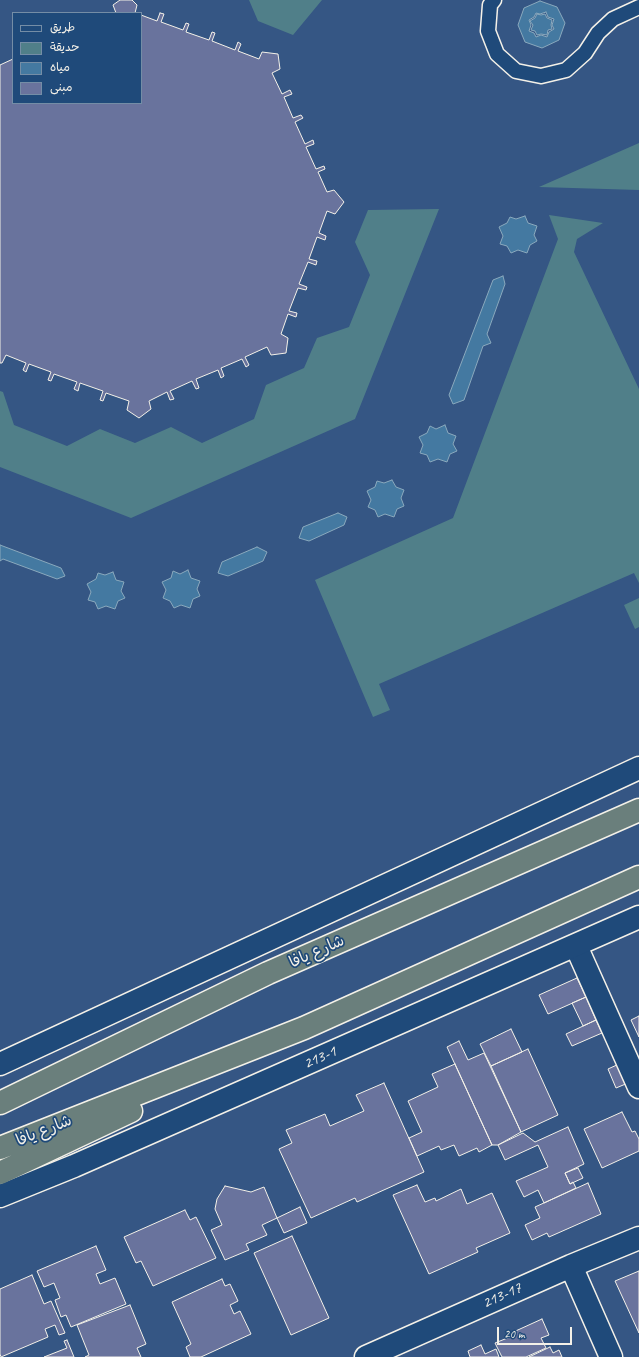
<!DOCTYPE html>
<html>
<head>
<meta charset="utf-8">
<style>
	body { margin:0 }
	#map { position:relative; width:639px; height:1357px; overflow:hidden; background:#355684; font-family:Caveat,"Playpen Sans Arabic",sans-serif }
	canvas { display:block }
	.legend { position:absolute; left:12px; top:12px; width:130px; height:92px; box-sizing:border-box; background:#1f4a7a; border:1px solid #748da6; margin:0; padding:5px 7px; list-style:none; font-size:12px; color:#f4f1e8 }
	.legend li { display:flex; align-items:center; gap:8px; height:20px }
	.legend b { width:20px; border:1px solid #748da6 }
	.scale { position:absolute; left:497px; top:1327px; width:75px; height:18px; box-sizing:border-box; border:2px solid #f4f1e8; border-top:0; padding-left:5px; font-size:12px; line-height:14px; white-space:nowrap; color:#f4f1e8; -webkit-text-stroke:3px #1f4a7a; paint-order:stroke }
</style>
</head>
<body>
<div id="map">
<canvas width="639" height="1357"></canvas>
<ul class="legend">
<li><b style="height:5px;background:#1f4a7a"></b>طريق</li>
<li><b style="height:11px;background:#507f89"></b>حديقة</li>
<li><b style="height:11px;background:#4479a1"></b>مياه</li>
<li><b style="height:11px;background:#69739d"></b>مبنى</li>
</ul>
<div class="scale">20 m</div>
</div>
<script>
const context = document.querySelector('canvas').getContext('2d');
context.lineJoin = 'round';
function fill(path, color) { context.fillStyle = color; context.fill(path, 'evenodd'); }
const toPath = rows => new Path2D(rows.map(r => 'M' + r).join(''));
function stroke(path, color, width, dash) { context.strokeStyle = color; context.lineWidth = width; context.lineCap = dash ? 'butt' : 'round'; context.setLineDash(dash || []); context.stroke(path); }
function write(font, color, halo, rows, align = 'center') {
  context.font = font + ' Caveat,"Playpen Sans Arabic",sans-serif'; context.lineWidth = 3.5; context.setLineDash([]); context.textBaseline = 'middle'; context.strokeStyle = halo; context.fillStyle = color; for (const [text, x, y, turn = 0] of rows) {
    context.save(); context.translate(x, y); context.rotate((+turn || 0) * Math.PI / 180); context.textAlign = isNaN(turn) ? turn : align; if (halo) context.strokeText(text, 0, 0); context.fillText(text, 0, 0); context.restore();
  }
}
const green = toPath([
	[249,0,322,0,293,35,258,21],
	[639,143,639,190,539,187],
	[439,209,355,419,131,518,0,467,0,391,3,392,14,425,67,446,100,429,135,443,171,427,202,443,254,419,266,385,304,368,317,338,349,327,370,275,355,242,368,210],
	[549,215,603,223,577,239,574,252,639,389,639,583,634,573,379,684,390,710,373,717,315,580,453,518,558,239],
	[639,598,639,627,635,629,624,605]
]);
const water = toPath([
	[540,1,557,7,565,23,559,40,542,48,525,42,518,25,524,8,540,1],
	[546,12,548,17,554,19,552,25,554,29,549,32,547,37,541,35,536,37,534,33,529,31,531,25,529,20,534,17,536,13,540,14,546,12],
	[537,14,541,15,545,14,547,18,552,20,551,25,552,29,548,30,547,35,541,34,537,35,535,31,531,30,533,25,530,21,535,18,537,14],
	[525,216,528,223,537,226,534,235,537,241,530,245,527,253,518,250,511,253,507,246,500,244,503,236,499,227,507,223,510,217,516,219,525,216],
	[503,276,505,284,487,334,491,343,483,346,464,400,453,404,449,395,493,280,503,276],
	[445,425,448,433,456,436,453,444,457,451,450,454,447,462,438,459,430,462,427,455,420,453,423,445,419,437,427,433,430,426,436,429,445,425],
	[392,480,396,487,404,490,401,498,404,506,397,509,394,517,385,514,378,517,375,510,368,507,371,500,367,491,375,487,377,481,384,483,392,480],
	[338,513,347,517,344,525,309,541,299,538,303,527,338,513],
	[0,545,61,568,65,576,57,579,3,559,0,561,0,545],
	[257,547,267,552,263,561,228,576,218,573,222,562,257,547],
	[188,570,191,578,200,581,197,589,200,596,193,599,190,608,181,605,174,608,170,601,163,598,166,590,162,582,171,578,173,571,180,574,188,570],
	[113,572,116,580,124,582,121,591,125,598,118,601,115,609,106,606,98,609,95,602,88,600,91,592,87,584,96,579,98,573,105,575,113,572]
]);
const building = toPath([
	[120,0,132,0,137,5,135,13,137,13,116,13,113,5,120,0],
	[160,13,164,14,161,22,183,30,186,23,189,24,186,32,209,40,212,32,215,33,212,41,235,50,238,42,241,44,238,51,259,59,262,52,278,54,280,69,272,73,282,94,290,90,292,94,284,97,293,118,301,115,303,118,295,122,305,144,313,140,314,144,306,147,316,169,324,166,325,169,318,172,327,192,334,190,344,202,335,214,327,211,319,233,326,236,325,240,317,237,309,259,317,261,316,265,308,262,299,284,307,287,306,290,298,288,289,311,297,313,296,317,288,314,281,334,288,338,286,353,271,355,267,347,245,357,249,365,246,367,242,359,221,368,224,376,221,378,218,370,196,379,199,388,196,389,192,381,170,391,174,399,170,400,167,392,149,401,151,409,139,418,127,410,129,401,106,393,103,401,100,400,103,391,80,383,78,391,74,389,77,382,54,374,51,381,48,380,51,372,29,364,26,372,23,370,26,363,6,355,2,363,0,363,0,65,13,59,13,103,141,103,141,15,157,21,160,13],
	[577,978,586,997,548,1014,539,995,577,978],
	[586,997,596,1020,583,1026,572,1003,586,997],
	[639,1016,639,1037,631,1020,639,1016],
	[596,1020,602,1033,572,1046,566,1034,596,1020],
	[511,1029,522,1052,491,1066,480,1044,511,1029],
	[459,1041,468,1060,484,1053,521,1132,498,1145,492,1145,447,1047,459,1041],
	[528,1049,558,1115,521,1132,491,1066,528,1049],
	[455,1064,492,1145,479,1152,477,1148,459,1156,454,1145,441,1150,439,1146,417,1156,409,1138,422,1132,408,1101,438,1087,432,1074,455,1064],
	[619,1064,628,1083,616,1088,608,1069,619,1064],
	[384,1083,424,1172,357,1202,355,1198,311,1218,279,1149,292,1143,286,1130,325,1114,330,1126,364,1111,356,1095,384,1083],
	[622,1112,632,1132,635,1131,639,1139,639,1151,602,1168,584,1129,622,1112],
	[568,1127,584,1164,565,1173,570,1184,573,1182,576,1188,544,1203,538,1190,524,1197,516,1181,548,1167,538,1145,505,1160,498,1145,523,1133,535,1142,568,1127],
	[578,1168,583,1178,570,1184,565,1173,578,1168],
	[588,1183,601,1214,549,1237,547,1233,532,1240,525,1225,540,1218,535,1207,588,1183],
	[417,1185,425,1202,435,1198,436,1201,461,1189,467,1204,492,1193,510,1233,476,1248,478,1252,429,1274,393,1195,417,1185],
	[225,1186,251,1192,264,1187,277,1218,262,1225,267,1235,246,1244,249,1250,225,1260,211,1230,222,1225,215,1209,217,1199,225,1186],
	[300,1207,307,1223,284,1233,277,1218,300,1207],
	[185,1210,190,1220,196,1217,216,1258,153,1286,141,1261,136,1263,124,1237,185,1210],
	[292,1236,329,1318,291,1335,254,1253,292,1236],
	[96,1246,106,1270,96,1274,100,1284,115,1278,126,1304,71,1327,66,1315,61,1317,55,1300,60,1298,54,1283,44,1287,37,1271,96,1246],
	[639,1271,639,1333,615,1281,639,1271],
	[32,1275,44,1304,51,1301,65,1333,59,1335,55,1325,45,1329,48,1337,1,1357,0,1354,0,1289,32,1275],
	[222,1279,225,1286,230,1284,238,1301,230,1305,234,1314,240,1311,251,1334,201,1357,190,1357,186,1347,191,1344,172,1302,222,1279],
	[130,1305,146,1344,137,1348,141,1357,85,1357,89,1355,77,1325,130,1305],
	[542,1319,549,1335,541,1338,546,1348,526,1357,502,1357,495,1343,510,1337,509,1334,542,1319],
	[67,1340,74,1357,44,1357,67,1348,64,1341,67,1340],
	[481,1345,485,1354,496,1349,499,1357,470,1357,468,1351,481,1345],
	[550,1347,553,1353,559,1350,562,1357,529,1357,550,1347]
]);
const service = toPath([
	[494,0,490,5,488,31,497,54,516,71,541,76,566,70,585,53,598,33,613,19,639,7]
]);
const minor = toPath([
	[576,946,639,1087],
	[571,1266,611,1357],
	[366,1357,571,1266,639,1238]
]);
const secondary = toPath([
	[0,1064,639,768],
	[0,1196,74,1166,639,917]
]);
const motorway = toPath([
	[0,1103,268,973,639,810],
	[0,1148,304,1028,639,877],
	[0,1173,131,1111]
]);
const streetNames = [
	["شارع يافا",317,952,-24],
	["213-1",320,1058,-24],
	["شارع يافا",44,1131,-22],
	["213-17",502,1296,-24]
];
fill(green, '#507f89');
fill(water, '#4479a1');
stroke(water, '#8aa9bd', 1);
fill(building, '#69739d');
stroke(building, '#f4f1e8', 1);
stroke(service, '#f4f1e8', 17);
stroke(minor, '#f4f1e8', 25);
stroke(secondary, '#f4f1e8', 25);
stroke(motorway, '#f4f1e8', 25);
stroke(service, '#1f4a7a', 14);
stroke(minor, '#1f4a7a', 22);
stroke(secondary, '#1f4a7a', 22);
stroke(motorway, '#6a7f7c', 22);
write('16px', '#f4f1e8', '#1f4a7a', streetNames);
</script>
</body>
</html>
